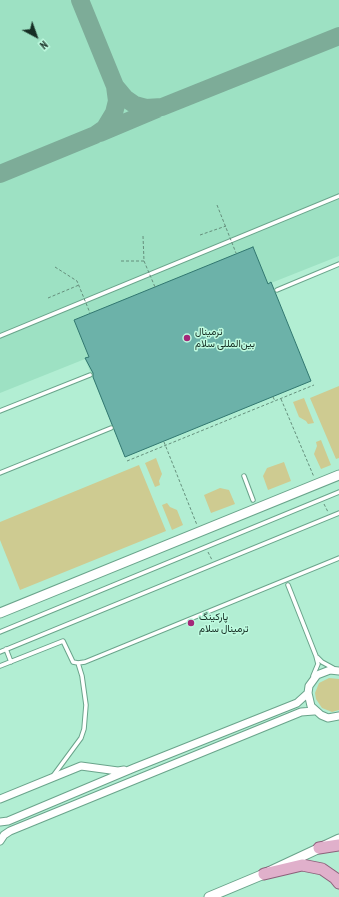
<!DOCTYPE html>
<html>
<head>
<meta charset="utf-8">
<style>
	body { margin:0 }
	#map { position:relative; width:339px; height:897px; overflow:hidden; background:#b2eed3; font-family:"PT Sans Narrow",sans-serif }
	canvas { display:block }
	.north { position:absolute; left:16px; top:16px; width:40px; height:40px; -webkit-text-stroke:3px #bffbe0; paint-order:stroke; rotate:139deg; font-size:11px; font-weight:700; line-height:16px; text-align:center; color:#162e24 }
	.north::after { content:''; display:block; margin:auto; width:14px; height:18px; background:#162e24; clip-path:polygon(50% 0,100% 100%,50% 72%,0 100%) }
</style>
</head>
<body>
<div id="map">
<canvas width="339" height="897"></canvas>
<div class="north">N</div>
</div>
<script>
const context = document.querySelector('canvas').getContext('2d');
context.lineJoin = 'round';
function fill(path, color) { context.fillStyle = color; context.fill(path, 'evenodd'); }
const toPath = rows => new Path2D(rows.map(r => 'M' + r).join(''));
function stroke(path, color, width, dash) { context.strokeStyle = color; context.lineWidth = width; context.lineCap = dash ? 'butt' : 'round'; context.setLineDash(dash || []); context.stroke(path); }
function write(font, color, halo, rows, align = 'center') {
  context.font = font + ' "PT Sans Narrow",Vazirmatn,sans-serif'; context.lineWidth = 3; context.setLineDash([]); context.textBaseline = 'middle'; context.strokeStyle = halo; context.fillStyle = color; for (const [text, x, y, turn = 0] of rows) {
    context.save(); context.translate(x, y); context.rotate((+turn || 0) * Math.PI / 180); context.textAlign = isNaN(turn) ? turn : align; if (halo) context.strokeText(text, 0, 0); context.fillText(text, 0, 0); context.restore();
  }
}
const built = toPath([
	[0,0,339,0,339,256,271,283,311,381,125,457,85,359,0,393]
]);
const green = toPath([
	[339,386,339,458,336,459,310,398],
	[304,398,314,423,308,424,306,421,299,417,293,402],
	[321,440,331,465,321,469,314,454,317,446,316,442],
	[156,458,162,474,159,481,160,485,155,487,145,463],
	[284,462,291,481,268,490,263,476,267,468],
	[139,465,166,531,20,590,0,540,0,522],
	[220,488,229,490,235,504,211,513,204,495],
	[167,503,170,507,177,510,183,525,172,530,162,505],
	[329,678,339,679,339,710,332,712,322,708,316,699,315,693,319,683]
]);
const taxiway = toPath([
	[115,86,125,98,135,105,146,108,162,107,339,36],
	[100,133,157,109],
	[0,174,95,135,105,128,114,113,117,101,115,86,80,0]
]);
const building = toPath([
	[253,247,268,284,271,282,311,381,125,457,93,377,93,373,85,358,89,357,74,320,253,247]
]);
const path = toPath([
	[200,235,226,226],
	[121,261,144,261],
	[48,298,79,285],
	[273,397,275,401],
	[281,399,314,477],
	[164,442,197,525],
	[127,461,314,385],
	[324,504,328,512],
	[208,552,212,560]
]);
const service = toPath([
	[277,290,339,264],
	[0,336,339,196],
	[0,411,90,375],
	[0,473,111,428],
	[244,476,253,500],
	[288,585,316,656,318,664,313,676],
	[0,632,339,492],
	[6,649,11,662],
	[0,652,339,513],
	[317,657,322,662,333,668],
	[0,666,63,641,73,662,78,663,85,662,339,558],
	[53,776,81,738,84,729,86,705,82,676,78,663]
]);
const minor = toPath([
	[339,671,330,670,317,675,309,686,308,693,311,706,321,715,328,718,339,716],
	[0,799,81,766,118,771,124,770],
	[0,822,8,821,134,768,297,703,308,693],
	[0,841,4,835,10,831,301,712,314,711]
]);
const tertiary = toPath([
	[0,613,339,475],
	[209,897,264,874,339,839]
]);
const primary = toPath([
	[319,848,339,845],
	[264,874,302,865,322,869,335,878,339,883]
]);
const pathBridge = toPath([
	[217,205,236,253],
	[143,236,144,261,155,287],
	[55,267,77,281,90,313]
]);
const markers = [
	[187,338,4,"#a42779"],
	[191,623,4,"#a42779"]
];
const poiNames = [
	["ترمینال",195,332],
	["بین‌المللی سلام",195,344],
	["پارکینگ",199,617],
	["ترمینال سلام",199,629]
];
fill(built, '#9de1c3');
fill(green, '#cecb91');
stroke(taxiway, '#7dac98', 18);
fill(building, '#6cb2a9');
stroke(building, '#317770', 1);
stroke(service, '#6aa48b', 5.5);
stroke(minor, '#6aa48b', 9);
stroke(tertiary, '#6aa48b', 11);
stroke(primary, '#8c607a', 13);
stroke(path, '#658f7c', 1, [3, 2]);
stroke(service, '#fff', 3.5);
stroke(minor, '#fff', 7);
stroke(tertiary, '#fff', 9);
stroke(primary, '#e0b0cb', 11);
stroke(pathBridge, '#658f7c', 1, [3, 2]);
for (const [x, y, r, color] of markers) { const dot = new Path2D(); dot.arc(x, y, r, 0, 2 * Math.PI); context.fillStyle = color; context.fill(dot); stroke(dot, '#bffbe0', 1.5); }
write('10px', '#162e24', '#bffbe0', poiNames, 'left');
</script>
</body>
</html>
